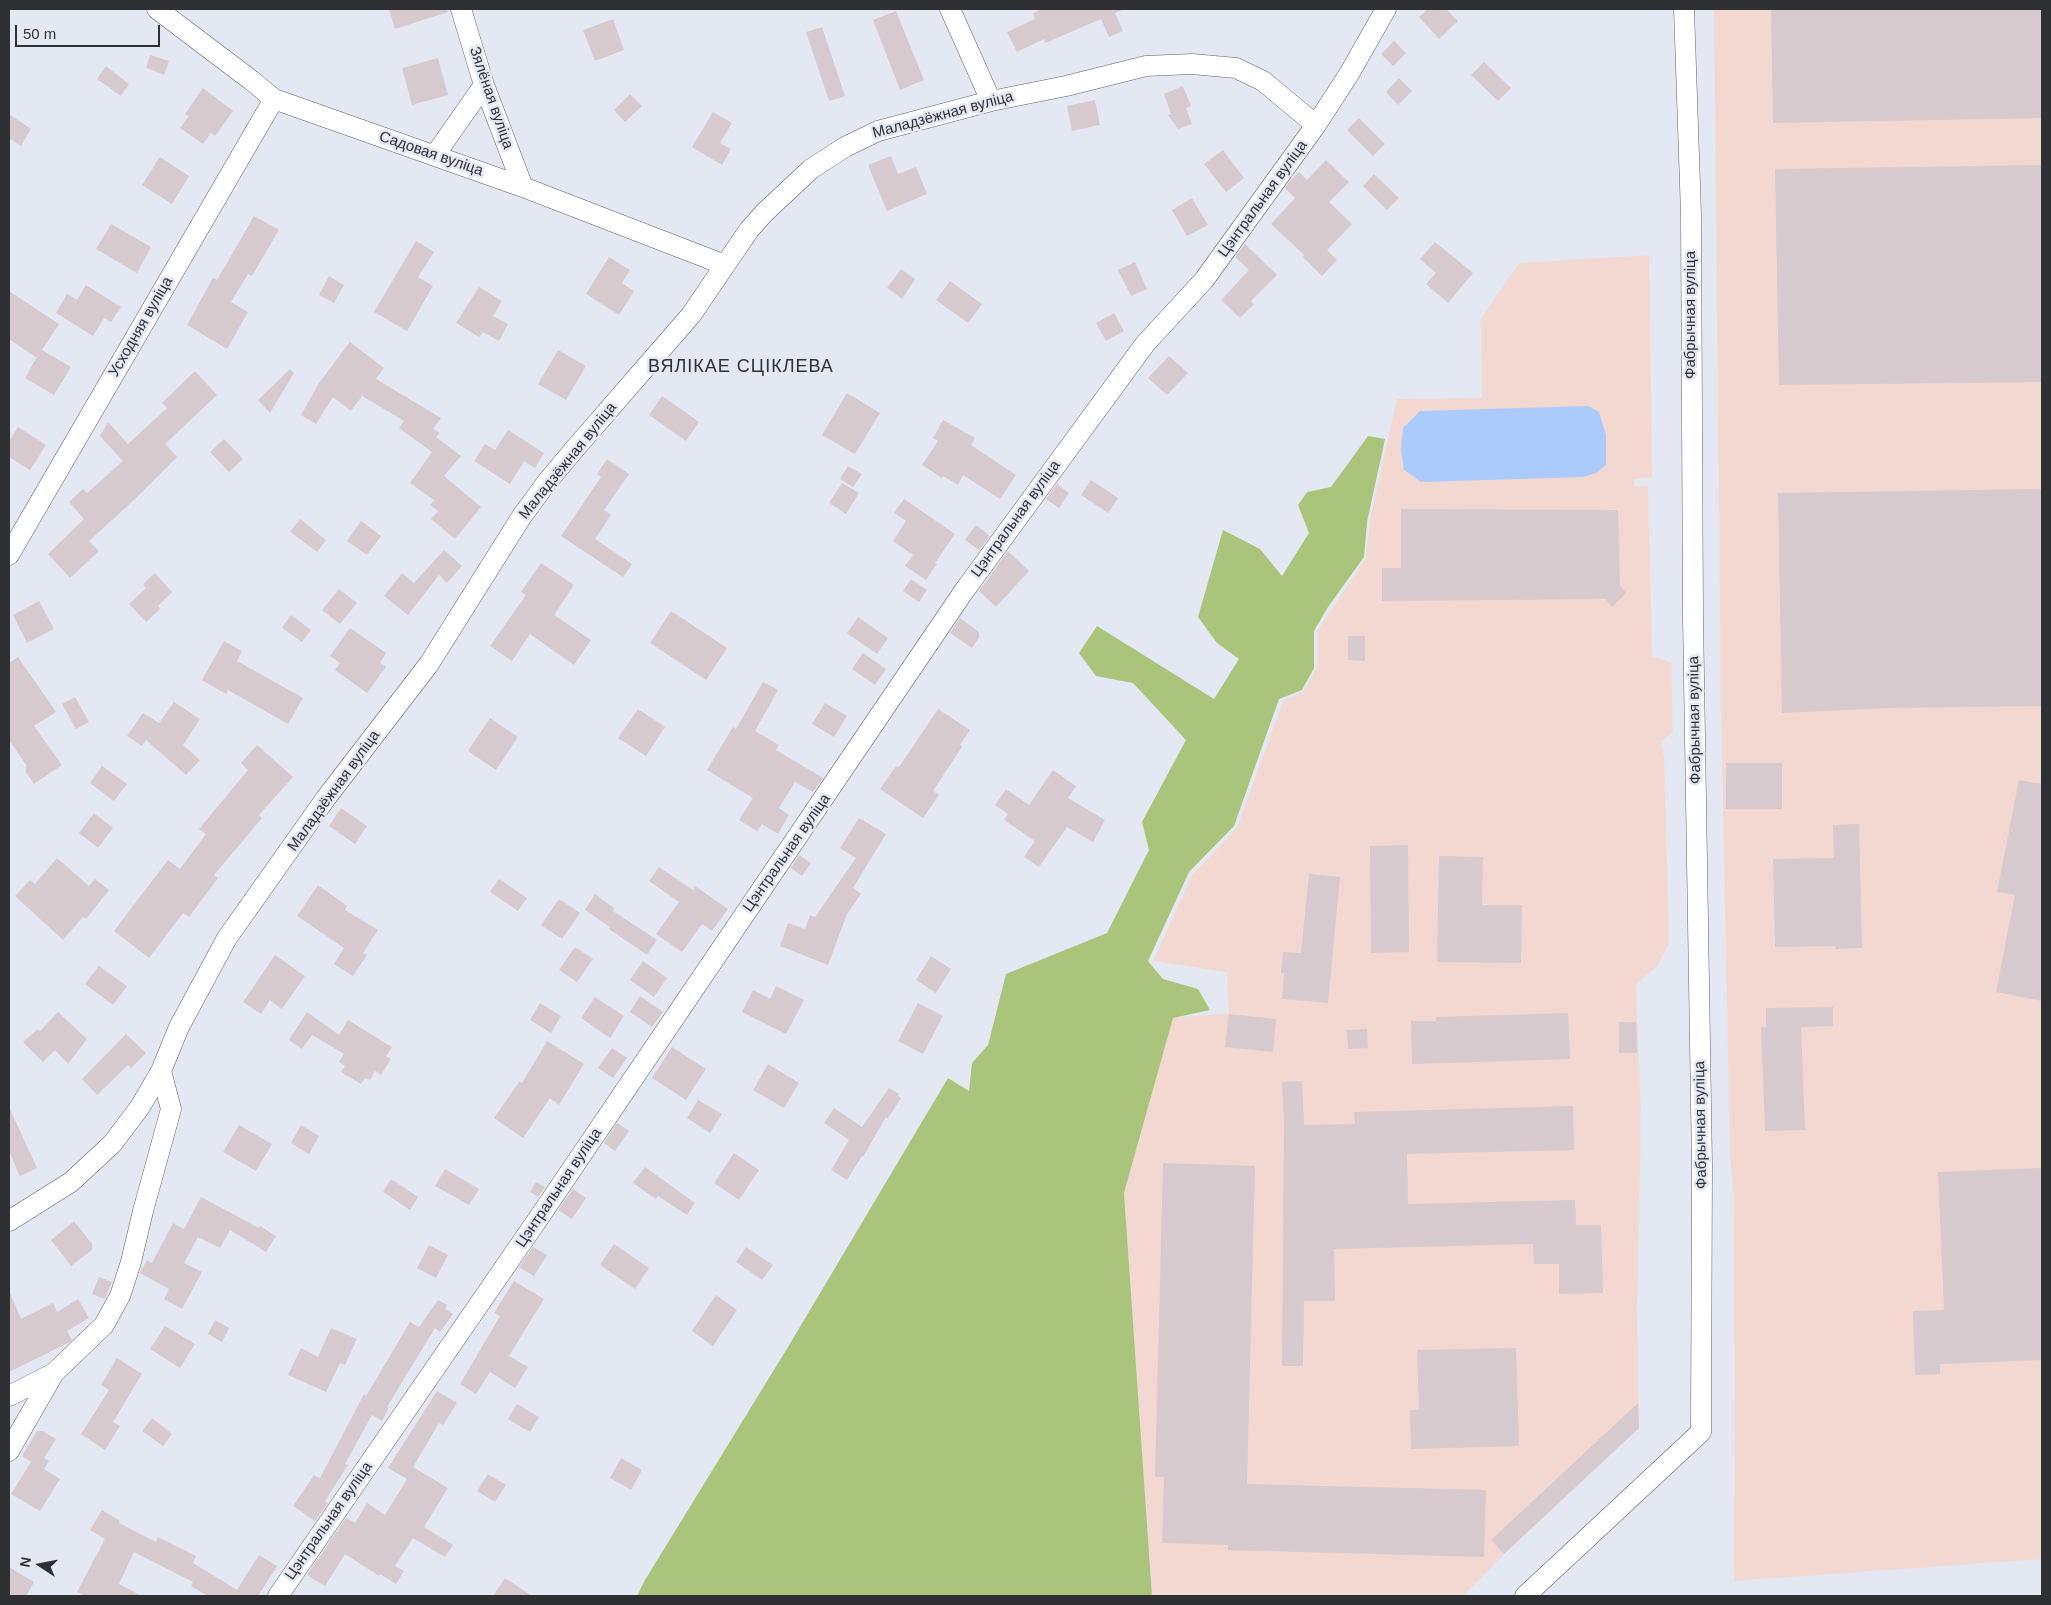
<!DOCTYPE html>
<html>
<head>
<meta charset="utf-8">
<style>
	body { margin:0 }
	#map { position:relative; width:2051px; height:1605px; overflow:hidden; background:#e4e8f3; font-family:Helvetica,sans-serif }
	canvas { display:block }
	.frame { position:absolute; inset:0; border:10px solid #2e3034; pointer-events:none }
	.north { position:absolute; left:15px; top:1540px; width:50px; height:50px; -webkit-text-stroke:4px #e4e8f3; paint-order:stroke; rotate:281deg; font-size:14px; font-weight:700; line-height:20px; text-align:center; color:#2e3034 }
	.north::after { content:''; display:block; margin:auto; width:18px; height:22px; background:#2e3034; clip-path:polygon(50% 0,100% 100%,50% 72%,0 100%) }
	.scale { position:absolute; left:15px; top:25px; width:145px; height:22px; box-sizing:border-box; border:2px solid #2e3034; border-top:0; padding-left:6px; font-size:15px; line-height:18px; white-space:nowrap; color:#2e3034; -webkit-text-stroke:4px #e4e8f3; paint-order:stroke }
</style>
</head>
<body>
<div id="map">
<canvas width="2051" height="1605"></canvas>
<div class="frame"></div>
<div class="north">N</div>
<div class="scale">50 m</div>
</div>
<script>
const context = document.querySelector('canvas').getContext('2d');
context.lineJoin = 'round';
function fill(path, color) { context.fillStyle = color; context.fill(path, 'evenodd'); }
const toPath = rows => new Path2D(rows.map(r => 'M' + r).join(''));
function stroke(path, color, width, dash) { context.strokeStyle = color; context.lineWidth = width; context.lineCap = dash ? 'butt' : 'round'; context.setLineDash(dash || []); context.stroke(path); }
function write(font, color, halo, rows, align = 'center') {
  context.font = font + ' Helvetica,sans-serif'; context.lineWidth = 5; context.setLineDash([]); context.textBaseline = 'middle'; context.strokeStyle = halo; context.fillStyle = color; for (const [text, x, y, turn = 0] of rows) {
    context.save(); context.translate(x, y); context.rotate((+turn || 0) * Math.PI / 180); context.textAlign = isNaN(turn) ? turn : align; if (halo) context.strokeText(text, 0, 0); context.fillText(text, 0, 0); context.restore();
  }
}
const industrial = toPath([
	[1714,9,2042,9,2042,1559,1734,1581,1735,1437,1734,1199,1730,1155,1721,701],
	[1649,255,1652,477,1634,479,1634,486,1648,486,1652,656,1671,663,1673,732,1661,741,1664,757,1669,943,1658,965,1636,984,1641,1118,1637,1311,1639,1428,1504,1554,1463,1596,1152,1596,1124,1193,1173,1018,1229,1013,1227,972,1153,961,1192,875,1237,828,1283,701,1303,692,1317,668,1317,631,1366,558,1370,520,1397,399,1482,398,1481,319,1519,263]
]);
const green = toPath([
	[1368,436,1385,439,1367,522,1364,557,1328,607,1314,631,1314,668,1302,690,1279,699,1234,826,1189,872,1148,961,1163,979,1198,989,1210,1010,1173,1018,1124,1193,1152,1596,637,1596,645,1580,788,1347,948,1078,969,1091,972,1063,988,1045,1006,974,1107,933,1149,850,1142,822,1186,740,1133,683,1096,676,1079,653,1097,626,1214,699,1239,659,1217,643,1198,617,1223,530,1260,549,1282,576,1309,533,1298,505,1307,492,1331,487]
]);
const water = toPath([
	[1588,406,1599,412,1606,435,1606,465,1596,473,1583,477,1421,482,1404,470,1401,449,1403,428,1420,411]
]);
const building = toPath([
	[389,9,447,9,448,12,395,29],
	[1042,9,1124,9,1115,13,1123,31,1109,37,1101,19,1045,43,1044,39,1017,52,1007,32,1035,19,1033,13],
	[1428,9,1446,9,1458,21,1439,39,1419,17],
	[1771,9,2042,9,2042,118,1773,123],
	[896,11,924,80,900,90,873,20],
	[613,19,624,50,595,61,583,30],
	[822,27,845,96,829,101,806,32],
	[1394,41,1406,53,1393,66,1381,54],
	[150,55,169,61,164,75,146,68],
	[438,58,448,95,412,105,402,68],
	[1484,62,1511,88,1498,101,1471,75],
	[106,66,129,84,121,96,97,79],
	[1399,78,1412,91,1398,105,1386,92],
	[1183,86,1191,106,1186,108,1192,124,1178,129,1168,115,1171,114,1164,94],
	[203,88,233,111,215,136,211,133,203,144,180,128,189,116,185,114],
	[630,94,642,106,625,122,614,110],
	[1095,100,1100,125,1072,131,1067,106],
	[713,112,732,123,720,143,731,149,722,165,692,147],
	[9,114,31,129,21,146,9,138],
	[1359,118,1385,144,1373,156,1347,130],
	[1223,150,1244,178,1226,192,1204,164],
	[891,156,898,174,916,167,927,194,887,211,868,165],
	[160,157,189,176,172,204,142,185],
	[1326,160,1349,182,1329,202,1352,224,1327,250,1337,260,1322,276,1303,257,1304,255,1271,224,1295,198,1285,188,1291,180,1299,172,1307,180],
	[2042,165,2042,382,1779,385,1775,169],
	[1374,174,1399,198,1387,210,1363,186],
	[1192,198,1208,225,1187,236,1172,210],
	[254,216,279,230,252,276,248,274,231,302,248,312,227,349,187,325,213,278,217,280],
	[111,224,151,247,137,273,96,249],
	[416,241,434,252,418,277,433,286,407,331,374,312],
	[1435,242,1473,273,1448,303,1426,284,1436,273,1420,259],
	[1245,244,1277,275,1251,301,1254,304,1240,318,1221,300,1249,270,1235,257],
	[609,257,630,270,622,283,634,291,619,315,586,294],
	[1135,262,1147,289,1131,296,1118,270],
	[901,269,915,279,902,299,887,288],
	[329,276,344,285,334,303,319,295],
	[950,281,982,304,968,323,936,300],
	[86,285,121,307,111,322,104,318,93,336,56,313,67,294,77,300],
	[479,287,502,301,493,316,508,324,499,341,483,332,479,337,456,323],
	[9,291,59,324,42,350,71,367,54,395,25,378,38,355,37,358,9,339],
	[1114,313,1124,331,1106,341,1096,323],
	[350,342,384,368,376,379,441,418,433,429,440,433,436,437,461,456,444,476,481,507,455,539,431,519,438,511,430,505,434,500,410,483,432,452,399,428,404,421,362,396,351,411,333,397,316,424,301,415,319,383],
	[558,350,586,366,566,400,538,384],
	[1169,356,1188,373,1167,395,1148,378],
	[290,369,294,373,270,413,258,400],
	[195,371,217,395,165,444,177,457,134,500,89,541,99,551,70,578,48,554,84,519,69,502,83,489,87,493,123,461,100,436,108,422,128,444,167,408,162,403],
	[847,393,880,413,855,454,822,435],
	[662,396,699,422,686,441,649,415],
	[943,420,975,438,971,445,1016,475,1000,499,963,475,958,485,943,476,942,478,922,465,938,441,933,438],
	[18,427,46,445,30,470,9,457,9,441],
	[508,430,544,453,535,468,524,461,510,484,474,461,485,444,495,450],
	[224,439,243,459,229,472,210,452],
	[607,459,629,474,604,510,611,515,595,539,632,564,623,577,561,536,601,477,597,474],
	[848,466,862,474,853,487,840,479],
	[1091,480,1118,498,1108,513,1081,495],
	[842,483,859,493,846,514,829,503],
	[1057,484,1069,493,1059,508,1046,499],
	[2042,489,2042,706,1889,708,1782,713,1778,493],
	[904,499,955,534,935,563,937,564,926,580,905,566,913,555,893,541,906,521,894,513],
	[1401,509,1618,510,1620,585,1626,593,1612,607,1606,599,1382,601,1382,568,1401,568],
	[300,519,326,540,317,552,290,532],
	[361,521,381,536,367,555,347,541],
	[976,525,990,536,979,550,965,540],
	[444,550,462,566,447,583,439,575,408,615,384,596,402,573,414,583],
	[1008,551,1029,571,996,607,979,591],
	[541,563,574,585,554,615,591,640,574,665,530,634,512,661,490,646,526,595,521,592],
	[155,573,172,592,158,606,160,609,146,622,129,604,146,588,143,584],
	[911,579,927,590,919,602,903,591],
	[339,589,357,603,340,624,322,610],
	[39,601,54,629,27,643,13,615],
	[671,611,727,648,706,680,650,643],
	[291,615,311,630,302,642,282,628],
	[858,617,888,638,877,654,847,633],
	[960,618,979,632,979,638,972,648,950,633],
	[350,628,386,653,380,663,386,667,367,693,335,670,340,663,330,656],
	[1348,636,1365,636,1365,661,1348,660],
	[224,641,242,651,237,661,303,698,288,724,228,690,226,694,202,680],
	[863,653,886,669,875,685,852,669],
	[18,657,56,712,34,726,62,765,34,784,26,772,26,765,9,740,9,663],
	[763,682,778,690,755,731,779,745,776,750,823,778,813,792,795,782,779,808,789,815,778,834,762,824,757,831,739,820,753,798,707,770,733,727,736,729],
	[75,697,89,722,76,729,62,704],
	[174,702,200,719,183,745,200,760,186,775,146,740,142,746,127,736,143,713,159,723],
	[825,703,847,716,834,737,812,724],
	[638,709,665,727,646,756,618,738],
	[938,709,970,730,960,745,962,747,933,791,939,795,923,818,880,789,896,766,899,767],
	[490,718,518,737,496,770,468,751],
	[257,745,293,777,259,815,262,818,214,875,218,878,189,917,183,913,149,958,114,931,168,860,180,869,206,834,199,829,248,770,241,763],
	[1726,763,1782,763,1782,809,1726,809],
	[102,766,127,784,114,801,90,783],
	[1053,770,1076,786,1068,798,1105,820,1093,842,1067,827,1039,867,1024,857,1035,841,1004,820,1008,814,995,805,1006,789,1029,805],
	[2019,780,2042,784,2042,1001,1996,992,2015,895,1997,892],
	[341,808,367,826,355,844,329,826],
	[94,813,113,828,98,848,79,833],
	[859,818,886,834,853,888,861,894,847,914,828,965,780,946,788,923,805,929,810,915,815,917,856,858,840,848],
	[1859,824,1862,948,1836,949,1835,946,1775,947,1773,859,1834,858,1833,825],
	[1408,845,1409,952,1371,953,1370,846],
	[799,855,811,863,802,876,791,868],
	[1439,856,1483,857,1482,905,1522,905,1521,963,1437,962],
	[57,858,89,886,95,879,109,890,86,919,83,917,63,940,15,896,30,880,35,884],
	[659,867,693,890,695,886,728,909,712,931,702,924,682,952,656,934,679,902,649,881],
	[1309,874,1340,877,1328,1003,1282,999,1284,973,1281,973,1283,952,1301,953],
	[499,879,527,898,518,911,490,892],
	[318,885,347,906,345,910,378,930,363,953,367,955,353,976,334,964,344,948,297,916],
	[595,894,614,908,613,911,657,940,647,955,609,929,610,927,585,910],
	[559,899,580,913,562,939,541,925],
	[575,947,593,959,577,982,559,970],
	[275,955,305,976,282,1009,270,1000,261,1014,243,1002],
	[931,956,951,969,936,993,916,980],
	[643,961,667,978,654,997,630,980],
	[99,966,127,986,113,1005,85,984],
	[776,986,804,1000,786,1034,742,1012,753,990,770,999],
	[640,996,663,1012,652,1027,630,1012],
	[595,997,624,1016,610,1038,581,1018],
	[540,1003,561,1016,551,1033,530,1020],
	[918,1003,943,1016,923,1054,898,1041],
	[1833,1007,1833,1026,1801,1027,1805,1130,1765,1131,1761,1027,1766,1027,1766,1008],
	[58,1012,87,1039,68,1064,55,1050,43,1062,23,1042,38,1029,40,1031],
	[307,1012,339,1035,348,1020,392,1047,386,1056,391,1059,381,1075,375,1071,370,1080,365,1078,361,1084,341,1072,345,1066,339,1062,344,1054,312,1035,302,1049,289,1040],
	[1568,1013,1570,1059,1412,1064,1411,1021,1436,1021,1436,1017],
	[1229,1014,1276,1019,1273,1052,1225,1047],
	[1619,1022,1636,1022,1637,1053,1619,1053],
	[1367,1029,1368,1048,1348,1049,1347,1030],
	[126,1034,146,1053,131,1068,128,1065,97,1095,82,1079],
	[547,1041,584,1064,559,1105,550,1098,523,1138,494,1118,519,1082,522,1083],
	[672,1047,706,1069,686,1100,652,1078],
	[612,1048,627,1058,613,1078,598,1068],
	[768,1064,799,1083,784,1108,753,1090],
	[1302,1081,1304,1125,1355,1124,1354,1112,1573,1106,1574,1150,1407,1154,1408,1204,1575,1200,1576,1225,1601,1225,1603,1293,1559,1294,1559,1264,1534,1264,1533,1244,1334,1249,1335,1301,1304,1301,1303,1366,1282,1366,1284,1122,1282,1082],
	[889,1088,899,1094,898,1096,901,1098,888,1118,886,1117,863,1157,862,1156,847,1180,831,1170,849,1140,824,1123,834,1108,862,1127],
	[698,1100,722,1114,710,1133,687,1118],
	[9,1107,37,1168,20,1176,9,1151],
	[617,1123,629,1131,615,1151,604,1143],
	[239,1125,272,1144,256,1171,223,1152],
	[301,1125,319,1136,309,1154,291,1143],
	[734,1153,759,1170,739,1200,714,1183],
	[1163,1163,1255,1166,1247,1484,1486,1490,1484,1557,1228,1550,1228,1545,1162,1543,1164,1477,1155,1477],
	[645,1167,695,1203,687,1215,658,1196,656,1199,633,1183],
	[2042,1168,2042,1360,1940,1364,1940,1374,1915,1375,1913,1311,1944,1310,1938,1172],
	[445,1169,479,1189,469,1205,435,1186],
	[391,1179,418,1197,410,1210,383,1192],
	[536,1182,545,1187,538,1197,530,1192],
	[573,1189,586,1198,572,1219,558,1210],
	[201,1197,259,1228,260,1226,276,1236,266,1252,230,1230,220,1248,198,1237,184,1263,202,1272,182,1309,164,1299,169,1289,140,1273,147,1260,152,1263,173,1223,184,1229],
	[74,1221,92,1244,92,1250,71,1266,51,1240],
	[614,1244,649,1268,635,1289,600,1265],
	[429,1245,448,1255,436,1278,417,1268],
	[533,1247,547,1255,534,1276,519,1267],
	[746,1247,773,1265,762,1280,736,1262],
	[99,1277,112,1282,105,1299,92,1294],
	[514,1281,544,1299,509,1356,528,1367,515,1388,490,1372,476,1394,460,1384,500,1316,494,1313],
	[9,1290,21,1319,53,1303,57,1312,78,1299,89,1318,67,1331,72,1340,70,1342,9,1372],
	[716,1295,737,1310,713,1346,692,1331],
	[438,1300,447,1305,445,1309,453,1314,440,1332,435,1328,387,1407,389,1408,382,1421,372,1415,345,1464,348,1465,325,1501,328,1503,315,1521,293,1506,314,1475,320,1478,364,1394,366,1396,410,1322,419,1327],
	[215,1320,229,1328,222,1342,208,1334],
	[165,1326,195,1344,180,1368,150,1349],
	[331,1328,357,1339,345,1365,340,1363,326,1392,288,1375,301,1348,318,1357],
	[1516,1348,1519,1446,1411,1449,1410,1410,1419,1410,1417,1350],
	[117,1358,142,1374,113,1422,120,1426,105,1450,81,1434,109,1390,101,1385],
	[437,1391,457,1403,443,1425,439,1423,413,1467,448,1488,424,1527,453,1545,445,1557,413,1538,395,1566,404,1571,396,1584,380,1574,379,1576,345,1554,325,1586,307,1575,346,1518,355,1523,367,1503,385,1515,407,1479,388,1468],
	[1638,1403,1639,1428,1504,1554,1491,1540],
	[517,1404,539,1417,530,1432,508,1419],
	[152,1418,172,1434,163,1446,142,1431],
	[37,1431,43,1431,56,1439,44,1458,49,1461,44,1469,60,1479,40,1511,11,1494,31,1462,22,1456],
	[621,1458,642,1470,631,1490,610,1478],
	[488,1474,506,1485,495,1502,477,1491],
	[102,1510,120,1521,119,1523,156,1542,158,1537,196,1556,193,1563,237,1590,259,1555,277,1566,258,1596,208,1596,191,1586,193,1582,134,1552,119,1584,142,1596,85,1596,77,1592,105,1539,90,1530],
	[9,1567,34,1582,26,1596,9,1596],
	[505,1578,532,1596,493,1596]
]);
const street = toPath([
	[157,9,251,80,274,99,523,187,725,265],
	[461,9,484,85,523,187],
	[950,9,991,101],
	[435,155,484,85],
	[9,555,274,99],
	[9,1221,71,1182,112,1144,140,1107,161,1071,179,1027,227,938,326,798,429,664,522,516,547,482,572,452,691,315,749,230,764,213,811,169,845,147,878,131,991,101,1066,86,1146,66,1192,64,1236,68,1263,81,1316,125],
	[9,1396,54,1373],
	[9,1451,54,1373,104,1325,120,1296,131,1262,143,1211,171,1109,161,1071],
	[278,1596,540,1216,964,591,1145,344,1204,280,1316,125,1349,74,1386,9],
	[1525,1596,1701,1432,1702,1165,1693,617,1691,214,1684,9]
]);
const streetNames = [
	["Зялёная вуліца",491,98,71],
	["Маладзёжная вуліца",943,115,-15],
	["Садовая вуліца",431,154,19],
	["Цэнтральная вуліца",1263,199,-54],
	["Фабрычная вуліца",1691,315,-90],
	["Усходняя вуліца",141,327,-60],
	["Маладзёжная вуліца",568,461,-51],
	["Цэнтральная вуліца",1016,519,-54],
	["Фабрычная вуліца",1695,720,-91],
	["Маладзёжная вуліца",334,791,-54],
	["Цэнтральная вуліца",787,853,-55],
	["Фабрычная вуліца",1701,1125,-91],
	["Цэнтральная вуліца",559,1188,-56],
	["Цэнтральная вуліца",329,1521,-55]
];
const quarterNames = [
	["ВЯЛІКАЕ СЦІКЛЕВА",741,367]
];
fill(industrial, '#f2d8d1');
fill(green, '#abc47c');
fill(water, '#aacbfb');
fill(building, '#d6cace');
stroke(street, '#5e616b', 21);
stroke(street, '#fff', 20);
write('15px', '#2e3034', '#e4e8f3', streetNames);
context.letterSpacing = '1px';
write('18px', '#2e3034', '#e4e8f3', quarterNames);
context.letterSpacing = '0px';
</script>
</body>
</html>
